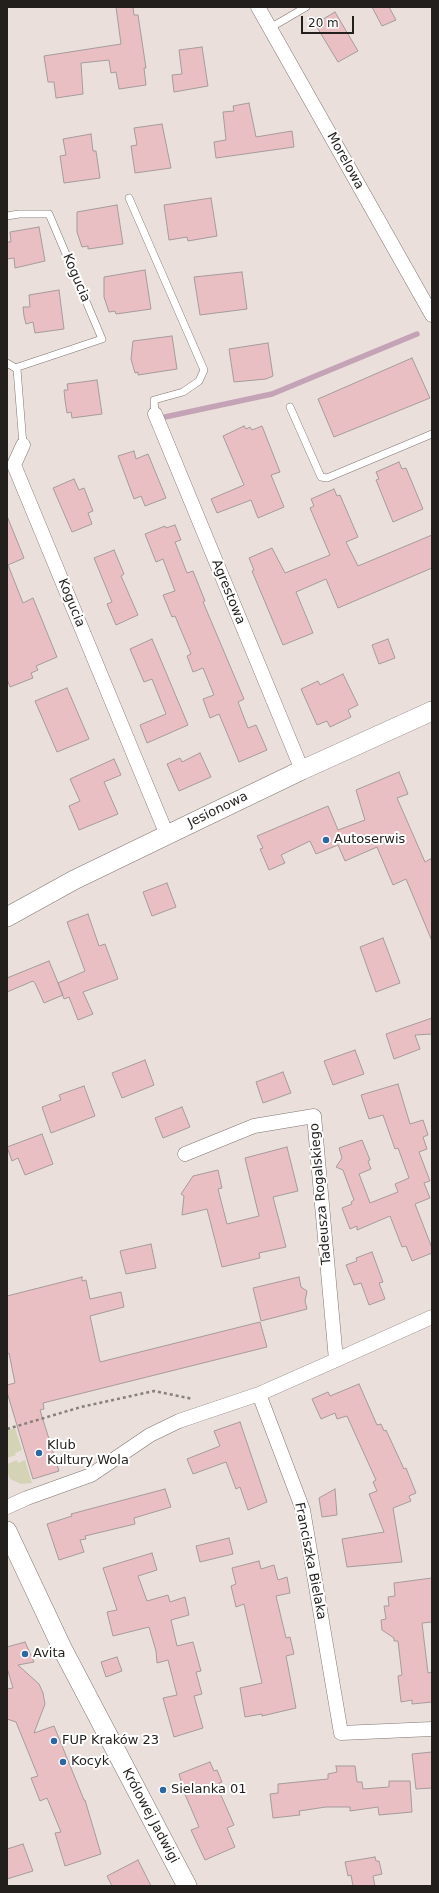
<!DOCTYPE html>
<html>
<head>
<meta charset="utf-8">
<style>
	body { margin:0 }
	#map { position:relative; width:439px; height:1893px; overflow:hidden; background:#eadfdb; font-family:"DejaVu Sans",sans-serif }
	canvas { display:block }
	.frame { position:absolute; inset:0; border:8px solid #221f1d; pointer-events:none }
	.scale { position:absolute; left:301px; top:16px; width:53px; height:18px; box-sizing:border-box; border:2px solid #221f1d; border-top:0; padding-left:5px; font-size:12px; line-height:14px; white-space:nowrap; color:#221f1d; -webkit-text-stroke:3px #fff; paint-order:stroke }
</style>
</head>
<body>
<div id="map">
<canvas width="439" height="1893"></canvas>
<div class="frame"></div>
<div class="scale">20 m</div>
</div>
<script>
const context = document.querySelector('canvas').getContext('2d');
context.lineJoin = 'round';
function fill(path, color) { context.fillStyle = color; context.fill(path, 'evenodd'); }
const toPath = rows => new Path2D(rows.map(r => 'M' + r).join(''));
function stroke(path, color, width, dash) { context.strokeStyle = color; context.lineWidth = width; context.lineCap = dash ? 'butt' : 'round'; context.setLineDash(dash || []); context.stroke(path); }
function write(font, color, halo, rows, align = 'center') {
  context.font = font + ' "DejaVu Sans",sans-serif'; context.lineWidth = 4; context.setLineDash([]); context.textBaseline = 'middle'; context.strokeStyle = halo; context.fillStyle = color; for (const [text, x, y, turn = 0] of rows) {
    context.save(); context.translate(x, y); context.rotate((+turn || 0) * Math.PI / 180); context.textAlign = isNaN(turn) ? turn : align; if (halo) context.strokeText(text, 0, 0); context.fillText(text, 0, 0); context.restore();
  }
}
const green = toPath([
	[15,1428,22,1450,15,1453,16,1455,7,1458,7,1430],
	[17,1460,18,1463,25,1460,32,1483,21,1484,10,1479,7,1471,7,1464]
]);
const stream = toPath([
	[165,417,272,394,417,334]
]);
const building = toPath([
	[116,7,133,7,134,15,138,15,146,68,144,68,146,85,119,89,116,72,111,73,109,60,81,63,83,94,56,98,54,82,48,82,44,56,121,44,116,7],
	[372,7,389,7,396,20,382,26,372,7],
	[335,12,358,51,338,62,315,24,335,12],
	[202,47,208,86,174,92,172,75,182,74,179,50,202,47],
	[249,103,256,137,292,131,294,147,216,158,214,142,226,140,223,112,234,111,233,106,249,103],
	[162,124,171,168,135,173,131,146,137,145,134,128,162,124],
	[91,134,93,151,96,151,100,178,64,183,60,156,66,155,63,139,91,134],
	[211,198,217,236,188,241,187,237,169,240,164,205,211,198],
	[117,205,123,244,88,249,88,246,82,247,77,232,77,212,117,205],
	[39,227,45,261,15,268,14,258,7,259,7,242,11,242,10,232,39,227],
	[145,270,151,309,116,314,115,311,109,312,104,297,104,277,145,270],
	[242,272,247,309,200,315,194,277,242,272],
	[59,290,64,329,35,333,33,322,26,324,24,316,23,307,30,307,29,295,59,290],
	[172,336,177,369,138,375,138,372,135,373,131,359,133,341,172,336],
	[268,343,273,376,266,379,234,382,229,349,268,343],
	[412,358,430,398,334,437,318,399,412,358],
	[97,380,102,414,72,418,71,412,67,413,65,400,64,390,68,390,67,384,97,380],
	[244,426,246,429,250,427,252,430,262,426,280,472,271,475,284,507,258,518,251,500,217,513,211,499,244,485,223,436,244,426],
	[134,451,136,459,148,454,166,498,145,506,141,496,134,499,118,456,134,451],
	[399,462,402,469,406,468,423,509,393,522,376,480,379,479,376,472,399,462],
	[74,479,79,490,84,488,93,511,88,513,92,524,72,532,53,488,74,479],
	[334,489,337,496,340,495,358,537,346,542,358,566,432,535,432,568,338,608,326,579,296,592,313,633,283,645,252,571,254,570,249,558,272,548,285,573,330,555,310,508,314,506,311,499,334,489],
	[7,516,24,558,8,565,23,603,33,598,57,657,36,666,38,670,31,673,33,678,10,687,7,679,7,516],
	[175,525,181,540,175,542,187,573,193,571,205,601,203,602,244,699,238,702,248,728,256,725,267,750,239,762,219,714,210,718,203,699,214,695,203,668,193,672,187,656,191,654,175,616,172,617,163,595,175,591,163,559,156,562,145,534,165,526,166,528,175,525],
	[114,550,124,574,121,576,138,615,116,625,107,604,112,602,94,558,114,550],
	[152,639,188,725,147,743,140,725,166,714,152,679,144,682,130,649,152,639],
	[388,639,395,658,379,664,372,645,388,639],
	[343,674,358,705,348,710,351,717,330,727,327,721,317,725,301,689,318,681,320,685,343,674],
	[67,688,89,739,57,752,35,701,67,688],
	[200,753,211,777,179,791,167,764,180,758,182,762,200,753],
	[114,759,121,775,104,782,118,814,79,830,69,806,80,801,70,779,114,759],
	[399,772,408,794,397,798,425,862,432,858,432,941,406,879,393,885,377,847,345,861,338,845,316,854,310,841,281,855,285,863,269,870,260,849,263,848,257,836,328,806,338,830,365,820,356,790,399,772],
	[167,883,176,907,152,916,143,892,167,883],
	[88,914,99,946,105,944,118,979,83,992,93,1014,78,1020,69,997,64,999,58,983,85,971,67,922,88,914],
	[383,938,400,983,376,992,360,947,383,938],
	[49,961,63,995,44,1003,35,983,33,981,7,992,7,978,49,961],
	[432,1018,432,1034,415,1035,420,1049,394,1059,386,1034,432,1018],
	[355,1050,364,1074,333,1085,324,1061,355,1050],
	[145,1060,154,1085,122,1098,112,1073,145,1060],
	[283,1072,291,1093,263,1103,256,1082,283,1072],
	[398,1084,410,1124,423,1120,428,1135,423,1137,427,1149,419,1152,430,1181,424,1183,430,1198,415,1204,432,1248,432,1253,412,1261,406,1246,402,1247,390,1216,357,1230,357,1226,350,1229,342,1208,352,1204,351,1202,354,1200,343,1170,336,1167,342,1158,339,1148,362,1140,370,1160,368,1161,371,1169,359,1174,370,1203,398,1192,395,1184,409,1178,398,1148,395,1149,383,1115,369,1119,361,1095,398,1084],
	[84,1086,95,1116,51,1133,42,1107,61,1100,59,1095,84,1086],
	[182,1107,190,1127,163,1138,155,1118,182,1107],
	[42,1134,53,1164,25,1175,18,1158,12,1161,7,1147,42,1134],
	[287,1147,298,1191,273,1197,286,1247,259,1253,260,1258,222,1267,207,1209,182,1215,184,1196,181,1194,193,1176,218,1170,222,1188,218,1189,227,1224,259,1216,245,1158,287,1147],
	[151,1244,156,1268,126,1274,120,1251,151,1244],
	[372,1252,383,1282,379,1283,385,1299,369,1305,361,1283,354,1285,346,1265,357,1261,356,1258,372,1252],
	[82,1277,82,1281,86,1280,90,1299,121,1292,124,1307,90,1316,100,1362,260,1322,267,1347,43,1403,44,1409,40,1410,59,1471,33,1479,7,1392,7,1385,15,1383,9,1353,7,1354,7,1296,82,1277],
	[299,1277,301,1287,307,1291,305,1301,307,1309,261,1321,253,1288,299,1277],
	[359,1384,377,1425,381,1424,384,1431,386,1430,404,1469,406,1468,416,1493,409,1496,411,1501,393,1508,402,1562,347,1567,342,1539,384,1532,369,1494,377,1491,373,1482,376,1480,347,1416,337,1419,335,1413,321,1419,312,1399,328,1392,330,1396,359,1384],
	[240,1422,267,1502,248,1510,240,1487,236,1489,226,1462,193,1474,187,1459,220,1446,214,1431,240,1422],
	[165,1489,171,1507,134,1518,135,1524,85,1536,86,1539,80,1540,84,1552,59,1560,47,1524,72,1516,71,1514,165,1489],
	[335,1489,337,1515,322,1517,319,1498,335,1489],
	[229,1538,233,1554,200,1562,196,1546,229,1538],
	[152,1553,157,1570,138,1576,147,1601,168,1595,170,1602,185,1597,189,1615,171,1620,177,1646,193,1642,201,1671,196,1672,202,1694,194,1696,203,1728,174,1737,163,1698,177,1695,168,1660,157,1663,156,1651,149,1627,113,1636,107,1612,117,1610,103,1568,152,1553],
	[259,1561,261,1569,274,1565,278,1580,287,1577,290,1593,276,1596,286,1638,290,1637,294,1654,286,1656,296,1708,262,1716,262,1714,245,1717,240,1688,262,1683,244,1604,236,1607,231,1586,236,1584,232,1568,259,1561],
	[432,1578,432,1622,422,1623,428,1673,432,1672,432,1702,412,1704,412,1700,401,1702,398,1676,402,1675,398,1641,394,1641,394,1638,382,1630,381,1620,386,1619,384,1606,389,1606,388,1597,395,1596,394,1583,432,1578],
	[25,1642,34,1662,18,1665,39,1684,43,1693,45,1704,34,1733,54,1726,84,1800,85,1800,101,1854,65,1866,55,1833,61,1832,47,1798,40,1801,31,1778,38,1776,16,1722,7,1719,7,1689,13,1688,7,1668,7,1647,25,1642],
	[117,1657,122,1671,106,1677,101,1662,117,1657],
	[432,1752,432,1788,416,1789,412,1754,432,1752],
	[210,1762,214,1771,217,1770,222,1782,219,1783,222,1793,220,1793,234,1825,227,1828,235,1847,205,1860,191,1830,199,1827,181,1785,182,1784,179,1774,210,1762],
	[336,1766,355,1766,357,1782,362,1782,363,1789,389,1787,389,1781,410,1781,412,1812,379,1815,378,1807,350,1811,350,1807,326,1807,299,1811,300,1815,273,1818,270,1794,278,1793,278,1784,328,1779,328,1774,337,1772,336,1766],
	[23,1844,33,1871,7,1879,7,1849,23,1844],
	[375,1857,376,1861,379,1861,382,1874,373,1876,375,1886,353,1886,351,1875,348,1876,345,1862,375,1857],
	[138,1860,151,1886,112,1886,107,1876,138,1860]
]);
const path = toPath([
	[7,1429,81,1407,154,1391,193,1399]
]);
const lane = toPath([
	[270,28,306,7],
	[129,198,204,370,199,381,183,392,154,400,155,414],
	[7,216,19,214,49,214,102,339,15,368],
	[7,363,17,369,23,445],
	[290,407,321,477,327,478,432,434]
]);
const street = toPath([
	[258,7,432,315],
	[155,414,302,770],
	[23,445,14,465,167,835],
	[336,1360,432,1317],
	[259,1394,303,1510,341,1733,432,1729],
	[7,1507,27,1498,91,1475,150,1435,179,1421,259,1394,336,1360,314,1116,254,1126,185,1154]
]);
const secondary = toPath([
	[7,917,74,880,167,835,302,770,432,711],
	[7,1531,63,1650,187,1886]
]);
const markers = [
	[326,840,4,"#2c679f"],
	[39,1453,4,"#2c679f"],
	[25,1654,4,"#2c679f"],
	[54,1741,4,"#2c679f"],
	[63,1762,4,"#2c679f"],
	[163,1790,4,"#2c679f"]
];
const streetNames = [
	["Morelowa",345,161,61],
	["Kogucia",76,278,67],
	["Agrestowa",228,592,68],
	["Kogucia",71,603,68],
	["Jesionowa",218,810,-26],
	["Tadeusza Rogalskiego",321,1194,-95],
	["Franciszka Bielaka",310,1561,79],
	["Królowej Jadwigi",150,1816,62]
];
const poiNames = [
	["Autoserwis",334,840],
	["Klub",47,1446],
	["Kultury Wola",47,1461],
	["Avita",33,1654],
	["FUP Kraków 23",62,1741],
	["Kocyk",71,1762],
	["Sielanka 01",171,1790]
];
fill(green, '#d4d3b6');
stroke(stream, '#c5a3b7', 5.5);
fill(building, '#eabfc3');
stroke(building, '#a59b9c', 1);
stroke(lane, '#7f7672', 8);
stroke(street, '#7f7672', 15);
stroke(secondary, '#7f7672', 20);
stroke(path, '#87807d', 2.5, [3, 3]);
stroke(lane, '#fff', 7);
stroke(street, '#fff', 14);
stroke(secondary, '#fff', 19);
for (const [x, y, r, color] of markers) { const dot = new Path2D(); dot.arc(x, y, r, 0, 2 * Math.PI); context.fillStyle = color; context.fill(dot); stroke(dot, '#fff', 1.5); }
write('13px', '#221f1d', '#fff', streetNames);
write('13px', '#221f1d', '#fff', poiNames, 'left');
</script>
</body>
</html>
